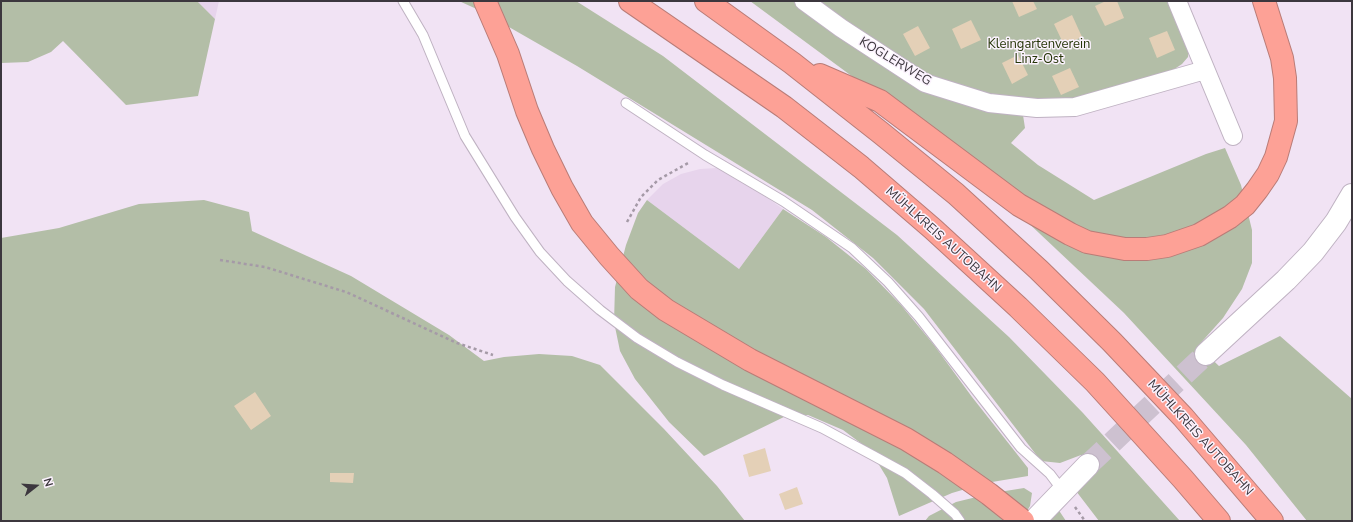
<!DOCTYPE html>
<html>
<head>
<meta charset="utf-8">
<style>
	body { margin:0 }
	#map { position:relative; width:1353px; height:522px; overflow:hidden; background:#f1e3f4; font-family:"Nunito Sans",sans-serif }
	canvas { display:block }
	.frame { position:absolute; inset:0; border:2px solid #3c373e; pointer-events:none }
	.north { position:absolute; left:16px; top:466px; width:40px; height:40px; -webkit-text-stroke:3px #fbf2fd; paint-order:stroke; rotate:73deg; font-size:11px; font-weight:700; line-height:16px; text-align:center; color:#3c373e }
	.north::after { content:''; display:block; margin:auto; width:14px; height:18px; background:#3c373e; clip-path:polygon(50% 0,100% 100%,50% 72%,0 100%) }
</style>
</head>
<body>
<div id="map">
<canvas width="1353" height="522"></canvas>
<div class="frame"></div>
<div class="north">N</div>
</div>
<script>
const context = document.querySelector('canvas').getContext('2d');
context.lineJoin = 'round';
function fill(path, color) { context.fillStyle = color; context.fill(path, 'evenodd'); }
const toPath = rows => new Path2D(rows.map(r => 'M' + r).join(''));
function stroke(path, color, width, dash) { context.strokeStyle = color; context.lineWidth = width; context.lineCap = dash ? 'butt' : 'round'; context.setLineDash(dash || []); context.stroke(path); }
function write(font, color, halo, rows, align = 'center') {
  context.font = font + ' "Nunito Sans",sans-serif'; context.lineWidth = 3; context.setLineDash([]); context.textBaseline = 'middle'; context.strokeStyle = halo; context.fillStyle = color; for (const [text, x, y, turn = 0] of rows) {
    context.save(); context.translate(x, y); context.rotate((+turn || 0) * Math.PI / 180); context.textAlign = isNaN(turn) ? turn : align; if (halo) context.strokeText(text, 0, 0); context.fillText(text, 0, 0); context.restore();
  }
}
const built = toPath([
	[197,1,219,1,215,19],
	[717,168,766,197,783,209,739,269,647,200,663,184,681,174,700,169]
]);
const green = toPath([
	[1,1,197,1,215,19,198,96,126,105,63,41,51,52,28,62,1,63],
	[459,1,576,1,663,56,897,235,1009,337,1083,413,1180,521,1099,521,1076,491,1097,469,1081,455,1060,463,1041,461,924,309,873,258,812,210,577,66,481,11],
	[750,1,796,1,922,89,1023,115,1025,128,1011,143,1038,165,1094,200,1206,154,1225,148,1241,185,1252,230,1252,263,1242,289,1223,318,1198,346,1219,366,1280,336,1352,399,1352,521,1307,521,1246,445,1124,313,1005,201,876,94],
	[817,1,1169,1,1189,48,1188,57,1182,64,1170,72,1062,103,1006,99,959,86,931,75,902,59],
	[204,200,249,212,252,231,351,276,449,335,484,361,504,357,539,354,572,356,600,365,664,429,717,486,745,521,1,521,1,238,59,228,139,204],
	[647,200,739,269,783,209,826,237,866,269,901,305,934,345,972,397,1028,468,1028,476,986,483,952,493,899,516,887,478,870,450,843,430,808,415,788,415,704,456,669,422,635,379,620,351,614,322,615,287,626,245,638,213],
	[1024,488,1032,493,1030,506,1021,521,925,521,929,516,956,502,993,493],
	[1058,509,1066,521,1048,521]
]);
const building = toPath([
	[1012,1,1033,1,1037,9,1019,17],
	[1106,1,1117,1,1124,18,1105,26,1095,6],
	[1072,15,1082,37,1064,45,1054,24],
	[971,20,981,40,961,49,952,29],
	[918,26,930,48,915,56,903,34],
	[1167,31,1175,50,1157,58,1149,38],
	[1018,55,1028,75,1012,84,1002,63],
	[1070,68,1079,87,1061,95,1052,76],
	[255,392,271,416,251,430,234,406],
	[765,448,771,471,749,477,743,455],
	[330,473,354,473,353,483,330,482],
	[797,487,803,504,785,510,779,494]
]);
const secondaryTunnel = toPath([
	[1088,465,1206,354]
]);
const path = toPath([
	[627,222,641,197,658,180,690,162],
	[220,260,265,267,346,292,457,343,493,355],
	[1075,507,1085,521]
]);
const lane = toPath([
	[403,1,423,35,465,136,515,217,540,252,567,281,600,310,637,338,677,362,723,385,822,428,874,456,905,473,932,494,955,514,960,521],
	[626,103,705,155,783,201,852,248,888,282,919,317,1021,448,1050,474,1062,490]
]);
const street = toPath([
	[804,1,841,28,925,83,989,103,1037,108,1075,107,1205,70],
	[1177,1,1233,136]
]);
const secondary = toPath([
	[1206,354,1286,280,1313,252,1336,222,1352,195],
	[1034,521,1088,465]
]);
const highway = toPath([
	[485,1,508,54,527,111,543,149,562,188,582,223,609,256,639,289,666,310,750,360,906,439,945,463,989,494,1023,521],
	[630,1,784,107,861,167,933,229,1018,307,1095,382,1183,479,1219,521],
	[706,1,792,63,881,133,956,194,1039,270,1112,342,1183,417,1272,521],
	[820,75,880,101,1019,205,1070,234,1087,242,1125,249,1147,249,1167,246,1199,235,1230,217,1245,205,1257,190,1268,174,1276,157,1286,121,1285,78,1282,58,1264,1]
]);
const parkNames = [
	["Kleingartenverein",1039,45],
	["Linz-Ost",1039,60]
];
const streetNames = [
	["KOGLERWEG",895,62,31],
	["MÜHLKREIS AUTOBAHN",943,240,42],
	["MÜHLKREIS AUTOBAHN",1200,438,48]
];
fill(built, '#e7d4ec');
fill(green, '#b3bea7');
fill(building, '#e4d0b7');
stroke(secondaryTunnel, '#cdc1d0', 22, [22, 11]);
stroke(lane, '#bfb2c2', 11);
stroke(street, '#bfb2c2', 20);
stroke(secondary, '#bfb2c2', 24);
stroke(highway, '#b97c77', 24);
stroke(path, '#a59aa7', 2.5, [3, 3]);
stroke(lane, '#fff', 9);
stroke(street, '#fff', 18);
stroke(secondary, '#fff', 22);
stroke(highway, '#fda196', 22);
write('13px', '#263608', '#fbf2fd', parkNames);
write('13px', '#3c373e', '#fbf2fd', streetNames);
</script>
</body>
</html>
